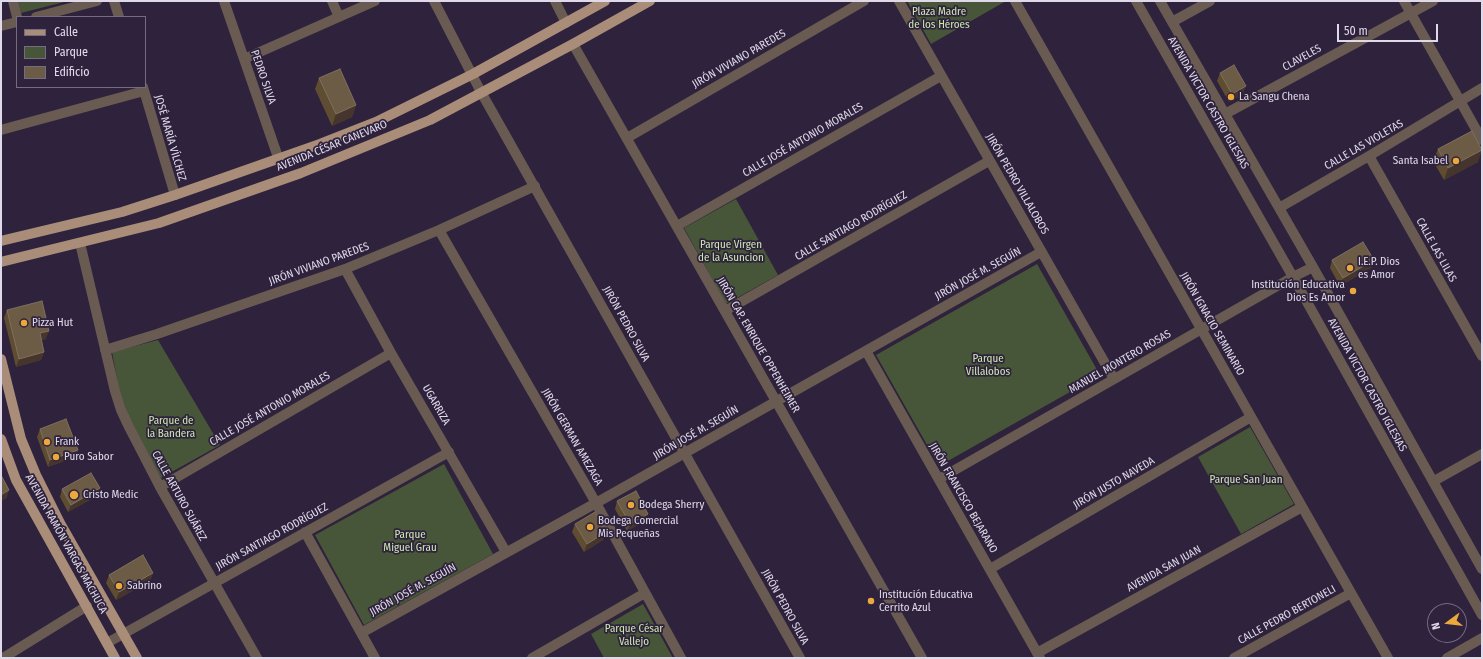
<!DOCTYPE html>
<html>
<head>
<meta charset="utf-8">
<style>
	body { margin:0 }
	#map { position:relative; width:1483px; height:659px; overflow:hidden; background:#2e223c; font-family:"Fira Sans Condensed",sans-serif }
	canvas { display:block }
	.frame { position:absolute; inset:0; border:2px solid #e0d9ea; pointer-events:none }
	.legend { position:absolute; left:16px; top:16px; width:130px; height:72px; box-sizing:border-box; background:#2e223c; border:1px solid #756b82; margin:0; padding:5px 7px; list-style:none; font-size:12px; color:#e0d9ea }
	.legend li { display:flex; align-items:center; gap:8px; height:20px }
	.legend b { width:20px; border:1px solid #756b82 }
	.north { position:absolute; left:1427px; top:603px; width:40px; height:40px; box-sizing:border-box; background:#2e223c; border:1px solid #756b82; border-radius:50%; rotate:255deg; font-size:11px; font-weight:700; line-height:16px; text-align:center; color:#e0d9ea }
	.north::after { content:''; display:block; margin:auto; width:14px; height:18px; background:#eda83c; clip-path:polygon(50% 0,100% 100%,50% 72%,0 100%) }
	.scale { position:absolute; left:1337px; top:24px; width:101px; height:18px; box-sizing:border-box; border:2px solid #e0d9ea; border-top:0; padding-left:5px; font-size:12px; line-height:14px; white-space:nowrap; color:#e0d9ea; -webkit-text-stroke:3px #2e223c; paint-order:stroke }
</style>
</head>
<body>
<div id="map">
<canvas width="1483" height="659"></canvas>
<div class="frame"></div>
<ul class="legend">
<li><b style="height:5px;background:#a98d78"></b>Calle</li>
<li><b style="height:11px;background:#475538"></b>Parque</li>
<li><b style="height:11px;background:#6d5c45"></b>Edificio</li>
</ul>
<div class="north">N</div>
<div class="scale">50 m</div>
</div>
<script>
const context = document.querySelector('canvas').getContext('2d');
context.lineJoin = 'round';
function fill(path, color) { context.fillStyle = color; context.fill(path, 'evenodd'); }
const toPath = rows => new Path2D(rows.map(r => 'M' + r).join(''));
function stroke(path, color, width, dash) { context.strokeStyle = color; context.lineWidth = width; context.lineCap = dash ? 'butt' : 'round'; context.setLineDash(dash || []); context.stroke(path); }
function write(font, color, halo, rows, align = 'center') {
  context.font = font + ' "Fira Sans Condensed",sans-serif'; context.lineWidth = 3.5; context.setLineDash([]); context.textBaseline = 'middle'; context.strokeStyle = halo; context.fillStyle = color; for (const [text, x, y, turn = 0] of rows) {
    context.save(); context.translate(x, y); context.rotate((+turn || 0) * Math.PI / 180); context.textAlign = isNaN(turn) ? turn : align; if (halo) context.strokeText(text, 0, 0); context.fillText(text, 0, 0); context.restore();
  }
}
const green = toPath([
	[18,1,68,1,21,13],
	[907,1,1006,1,931,44],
	[736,199,778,275,726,304,684,228],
	[1037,264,1100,375,939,466,876,355],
	[158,340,220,445,161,478,132,427,119,389,112,352],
	[1250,427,1294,504,1241,534,1198,457],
	[444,464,493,554,364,625,315,535],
	[643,604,673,658,604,658,591,634]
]);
const minor = toPath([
	[13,1,17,17],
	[114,1,119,17],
	[224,1,279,160],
	[332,1,339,17],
	[434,1,481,92,800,658],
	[555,1,566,23],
	[899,1,1114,379],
	[1015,1,1388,658],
	[1136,1,1293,277,1482,615],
	[1160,1,1313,267,1482,569],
	[1404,1,1482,140],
	[36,17,97,1],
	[1172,22,1210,1],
	[1,26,17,22],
	[573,44,922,658],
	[244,59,375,1],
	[143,87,175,195],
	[1225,114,1433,1],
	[1,130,144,91],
	[627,138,864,1],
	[1369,156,1482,356],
	[1279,208,1369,156,1482,88],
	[677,226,941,76],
	[439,230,596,503,681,658],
	[80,243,115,391,121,410,129,427,160,487,257,658],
	[345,269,391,353,506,552],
	[725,311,989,161],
	[105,350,157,334,345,269,439,230,535,186],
	[866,351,1040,658],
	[939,479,1293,277,1313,267],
	[1434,481,1482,454],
	[160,487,391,353],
	[305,532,375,658],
	[990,569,1251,417],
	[361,633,596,503,1041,252],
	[107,643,449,452],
	[1037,653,1302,507],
	[3,658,87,606],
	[532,658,645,593],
	[1234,658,1351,593],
	[1447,658,1482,638]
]);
const major = toPath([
	[1,241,122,212,175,195,320,144,376,122,473,74,605,1],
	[1,262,159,223,301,173,430,120,573,44,650,1],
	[1,359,21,439,36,475,60,523,137,658],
	[1,439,16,480,115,658]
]);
const wall = toPath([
	[1220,73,1243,94,1229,102,1217,81],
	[319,78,356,105,352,117,332,126,315,89],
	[1438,149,1478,162,1444,180,1433,161],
	[1332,260,1374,260,1371,268,1340,286,1330,268],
	[7,310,46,339,41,340,44,352,41,360,16,367,4,318],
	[40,429,78,450,75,457,48,467,37,437],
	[100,488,97,496,68,512,60,497,62,489],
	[617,501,645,521,627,531,615,509],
	[575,524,606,532,603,540,584,552,572,532],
	[153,573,150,581,116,600,106,583,109,575]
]);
const shadedWall = toPath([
	[1246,86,1243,94,1229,102,1232,94],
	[356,105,352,117,332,126,336,114],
	[1482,150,1478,162,1444,180,1448,168],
	[1374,260,1371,268,1340,286,1343,278],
	[49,331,46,339,37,341,40,333],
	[44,352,41,360,16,367,19,359],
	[78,450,75,457,48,467,50,460],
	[100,488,97,496,68,512,71,505],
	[9,490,7,498,1,501,1,495],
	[648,514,645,521,627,531,630,524],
	[606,532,603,540,584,552,587,544],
	[153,573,150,581,116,600,119,592]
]);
const building = toPath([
	[1234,65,1246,86,1232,94,1220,73,1234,65],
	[340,69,356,105,336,114,319,78,340,69],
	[1472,131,1482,150,1448,168,1438,149,1472,131],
	[1363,242,1374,260,1343,278,1332,260,1363,242],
	[42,301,49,331,40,333,44,352,19,359,7,310,42,301],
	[66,419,78,450,50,460,40,429,66,419],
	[91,473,100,488,71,505,62,489,91,473],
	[1,475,9,490,1,495,1,475],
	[636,491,648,514,630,524,617,501,636,491],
	[595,512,606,532,587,544,575,524,595,512],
	[143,555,153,573,119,592,109,575,143,555]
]);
const markers = [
	[1231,97,4,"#eda83c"],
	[1456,161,4,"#eda83c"],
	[1350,268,4,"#eda83c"],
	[1353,291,4,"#eda83c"],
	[24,323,4,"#eda83c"],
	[47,442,4,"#eda83c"],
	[56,457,4,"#eda83c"],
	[74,495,5,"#eda83c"],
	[631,505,4,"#eda83c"],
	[590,527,4,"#eda83c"],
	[119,586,4,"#eda83c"],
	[871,601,4,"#eda83c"]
];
const parkNames = [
	["Plaza Madre",939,12],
	["de los Héroes",939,25],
	["Parque Virgen",731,245],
	["de la Asuncion",731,258],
	["Parque",988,359],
	["Villalobos",988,372],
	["Parque de",171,421],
	["la Bandera",171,434],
	["Parque San Juan",1246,480],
	["Parque",410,535],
	["Miguel Grau",410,548],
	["Parque César",634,629],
	["Vallejo",634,642]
];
const streetNames = [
	["CLAVELES",1302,58,-29],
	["JIRÓN VIVIANO PAREDES",739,59,-30],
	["PEDRO SILVA",263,77,71],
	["AVENIDA VICTOR CASTRO IGLESIAS",1208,103,60],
	["JOSÉ MARÍA VÍLCHEZ",170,138,74],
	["CALLE JOSÉ ANTONIO MORALES",803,140,-30],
	["CALLE LAS VIOLETAS",1364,145,-30],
	["AVENIDA CÉSAR CANEVARO",332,146,-22],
	["JIRÓN PEDRO VILLALOBOS",1017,184,60],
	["CALLE SANTIAGO RODRÍGUEZ",851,226,-30],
	["CALLE LAS LILAS",1436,250,61],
	["JIRÓN VIVIANO PAREDES",319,264,-20],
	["JIRÓN JOSÉ M. SEGUÍN",978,274,-29],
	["JIRÓN PEDRO SILVA",626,324,61],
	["JIRÓN IGNACIO SEMINARIO",1212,324,60],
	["JIRÓN CAP. ENRIQUE OPPENHEIMER",758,345,60],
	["MANUEL MONTERO ROSAS",1120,362,-30],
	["AVENIDA VICTOR CASTRO IGLESIAS",1367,385,61],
	["UGARRIZA",436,405,60],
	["CALLE JOSÉ ANTONIO MORALES",270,409,-30],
	["JIRÓN JOSÉ M. SEGUÍN",696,433,-30],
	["JIRÓN GERMAN AMEZAGA",572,437,60],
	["JIRÓN JUSTO NAVEDA",1114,483,-30],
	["CALLE ARTURO SUÁREZ",179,496,61],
	["JIRÓN FRANCISCO BEJARANO",963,498,60],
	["JIRÓN SANTIAGO RODRÍGUEZ",272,537,-29],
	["AVENIDA RAMÓN VARGAS MACHUCA",66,544,61],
	["AVENIDA SAN JUAN",1164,569,-29],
	["JIRÓN JOSÉ M. SEGUÍN",413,590,-29],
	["JIRÓN PEDRO SILVA",785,607,61],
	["CALLE PEDRO BERTONELI",1287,615,-29]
];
const poiNames = [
	["La Sangu Chena",1239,97],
	["Santa Isabel",1448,161,"right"],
	["I.E.P. Dios",1358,262],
	["es Amor",1358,275],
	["Institución Educativa",1345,285,"right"],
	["Dios Es Amor",1345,298,"right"],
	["Pizza Hut",32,323],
	["Frank",55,442],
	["Puro Sabor",64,457],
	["Cristo Medic",83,495],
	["Bodega Sherry",639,505],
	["Bodega Comercial",598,521],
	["Mis Pequeñas",598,534],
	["Sabrino",127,586],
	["Institución Educativa",879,595],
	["Cerrito Azul",879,608]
];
fill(green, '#475538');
stroke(minor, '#695b51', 10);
stroke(major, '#a98d78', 10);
fill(wall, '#5f4d31');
fill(shadedWall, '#45352d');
fill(building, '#6d5c45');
stroke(building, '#7f6f5f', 1);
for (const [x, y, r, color] of markers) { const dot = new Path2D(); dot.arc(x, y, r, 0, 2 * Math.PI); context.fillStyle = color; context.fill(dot); stroke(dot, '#2e223c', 1.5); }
write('11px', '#cce9ae', '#2e223c', parkNames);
write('11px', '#e0d9ea', '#2e223c', streetNames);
write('11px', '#e0d9ea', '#2e223c', poiNames, 'left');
</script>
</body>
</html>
